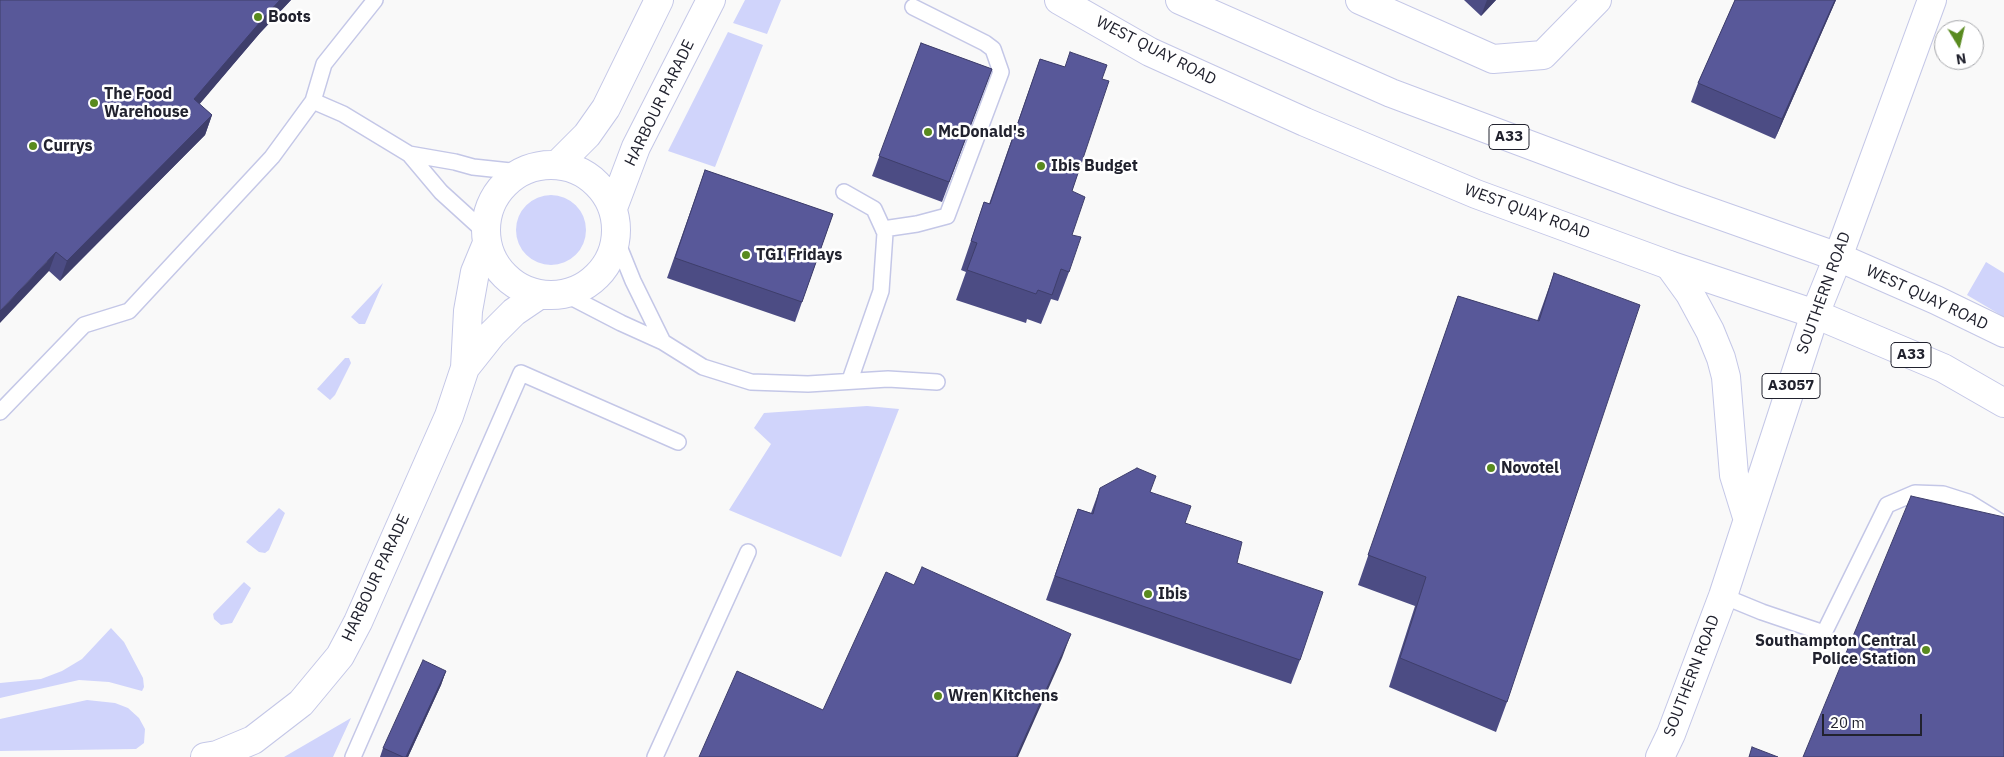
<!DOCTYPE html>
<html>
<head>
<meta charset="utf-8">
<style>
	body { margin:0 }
	#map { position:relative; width:2004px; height:757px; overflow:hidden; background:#f9f9f9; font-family:"IBM Plex Sans",sans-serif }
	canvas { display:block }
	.north { position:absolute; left:1934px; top:20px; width:50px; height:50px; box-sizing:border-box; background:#fff; border:1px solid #a6a7ab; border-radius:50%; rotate:171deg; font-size:14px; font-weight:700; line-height:20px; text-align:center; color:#21222e }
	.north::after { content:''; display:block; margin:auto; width:18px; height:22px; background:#598a1f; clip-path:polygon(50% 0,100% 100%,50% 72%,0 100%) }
	.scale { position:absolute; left:1822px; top:714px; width:100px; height:22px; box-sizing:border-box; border:2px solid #21222e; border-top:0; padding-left:6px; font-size:15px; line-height:18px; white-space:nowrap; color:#21222e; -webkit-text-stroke:4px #fff; paint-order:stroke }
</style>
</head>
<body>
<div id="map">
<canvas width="2004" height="757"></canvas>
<div class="north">N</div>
<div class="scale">20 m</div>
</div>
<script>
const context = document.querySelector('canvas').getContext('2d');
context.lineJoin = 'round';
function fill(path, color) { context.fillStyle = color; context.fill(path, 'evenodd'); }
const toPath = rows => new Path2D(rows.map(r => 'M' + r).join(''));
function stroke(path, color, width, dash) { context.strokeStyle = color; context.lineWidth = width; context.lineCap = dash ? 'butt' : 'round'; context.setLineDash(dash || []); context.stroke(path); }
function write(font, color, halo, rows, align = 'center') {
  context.font = font + ' "IBM Plex Sans",sans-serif'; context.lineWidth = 5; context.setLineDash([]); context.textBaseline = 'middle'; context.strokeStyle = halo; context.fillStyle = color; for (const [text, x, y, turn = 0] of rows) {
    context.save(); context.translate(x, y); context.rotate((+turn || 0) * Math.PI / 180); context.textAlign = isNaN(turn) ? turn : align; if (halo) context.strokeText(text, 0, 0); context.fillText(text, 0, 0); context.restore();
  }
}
const green = toPath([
	[745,0,781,0,767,34,733,23],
	[728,32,763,45,715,167,668,151],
	'516 230a35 35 0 1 1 70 0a35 35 0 1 1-70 0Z',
	[1986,262,2004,273,2004,317,1967,295],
	[383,283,365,324,359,324,351,317],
	[345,358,349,358,351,363,335,395,330,400,317,389],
	[867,406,899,409,841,557,729,510,771,444,754,428,764,413],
	[279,508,285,513,269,550,265,553,259,552,246,542],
	[244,582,251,588,232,623,221,625,214,619,213,614],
	[111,628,124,642,143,678,144,687,142,691,109,682,79,680,0,698,0,683,41,679,62,671,82,659],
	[87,700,115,703,128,708,139,718,145,729,144,743,136,749,0,751,0,719],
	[351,718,333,757,284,757]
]);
const service = toPath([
	[313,101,343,114,409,154,441,192,485,232],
	[409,154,455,162,473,167,520,172],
	[844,192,874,209,885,233,881,291,850,380],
	[883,229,917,224,947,216,1001,72,993,49,985,43,913,7],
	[616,239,633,281,663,342],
	[565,294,621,323,663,342,703,367,751,382,808,384,888,379,937,382],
	[0,412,84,325,129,311,272,157,313,101,324,64,375,0],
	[1723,596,1762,612,1824,633,1887,505,1915,493,1943,494,1968,502,2004,524],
	[353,757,521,373,678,442],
	[655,757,748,552]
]);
const minor = toPath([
	[1360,0,1493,59,1543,55,1597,0],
	'486 230a65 65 0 1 1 130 0a65 65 0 1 1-130 0Z',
	[557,165,587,135,606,108,659,0],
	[613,208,636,147,711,0],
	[1838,257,1932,0],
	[465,368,492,334,514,312,539,295],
	[205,757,217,755,253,740,301,703,340,656,358,622,449,416,465,368,468,311,475,272,487,243]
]);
const primary = toPath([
	[1669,265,1690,294,1710,331,1721,358,1726,377,1734,475,1747,517],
	[1660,757,1671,734,1723,596,1815,314,1838,257]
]);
const trunk = toPath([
	[1059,0,1150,52,1305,122,1476,194,1669,265,1815,314,1943,368,2004,403],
	[1180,0,1391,93,1674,199,1838,257,1936,300,2004,333]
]);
const wall = toPath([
	[0,0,291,0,260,33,199,104,212,115,205,135,60,281,49,271],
	[1464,0,1496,0,1481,16],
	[1735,0,1836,0,1775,139,1691,102,1698,83],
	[921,43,992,69,942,202,872,176],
	[1040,59,1102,79,1072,191,1072,235,1069,272,1058,301,1051,299,1041,324,1027,319,1026,323,956,300,966,272,961,270,974,232,984,202,989,204],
	[705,170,833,214,795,322,667,278],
	[1554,273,1507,702,1496,732,1389,687,1415,606,1358,585,1458,296,1537,321],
	[1100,488,1150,492,1185,523,1237,563,1300,660,1291,684,1046,600,1078,509,1091,513],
	[446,671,441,685,408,757,380,757,383,748]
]);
const shadedWall = toPath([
	[280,0,291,0,260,33,187,119,194,99,267,14],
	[1487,0,1496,0,1481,16],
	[1835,0,1836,0,1775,139,1782,119],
	[212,115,205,135,60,281,67,261],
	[56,252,49,271,0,323,0,311],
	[1071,634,1062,658,1018,757,1016,757],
	[446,671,441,685,408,757,406,757]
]);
const building = toPath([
	[0,0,280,0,267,14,194,99,212,115,67,261,56,252,0,311,0,0],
	[1735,0,1835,0,1782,119,1698,83,1735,0],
	[921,43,992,69,949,182,879,156,921,43],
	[1070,52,1107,65,1102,79,1109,81,1072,191,1085,197,1072,235,1081,237,1069,272,1061,269,1052,295,1038,290,1036,294,967,270,977,243,971,241,984,202,990,204,1040,59,1065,67,1070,52],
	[705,170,833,214,802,302,675,258,705,170],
	[1554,273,1640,305,1507,702,1400,658,1426,577,1368,555,1458,296,1539,321,1554,273],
	[1137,468,1156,476,1150,492,1191,506,1185,523,1242,542,1237,563,1323,592,1300,660,1055,576,1078,509,1093,514,1100,488,1137,468],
	[1911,496,2004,517,2004,757,1803,757,1911,496],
	[922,567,1071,634,1016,757,699,757,737,671,823,710,886,572,914,585,922,567],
	[423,660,446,671,406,757,403,757,383,748,423,660],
	[1752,747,1778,757,1749,757,1752,747]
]);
const markers = [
	[258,17,5,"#598a1f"],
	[94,103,5,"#598a1f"],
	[928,132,5,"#598a1f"],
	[33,146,5,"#598a1f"],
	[1041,166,5,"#598a1f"],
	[746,255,5,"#598a1f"],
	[1491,468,5,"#598a1f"],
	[1148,594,5,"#598a1f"],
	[1926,650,5,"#598a1f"],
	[938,696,5,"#598a1f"]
];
const shields = [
	[1509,137,40],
	[1911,355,40],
	[1791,386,58]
];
const shieldNames = [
	["A33",1509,137],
	["A33",1911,355],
	["A3057",1791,386]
];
const poiNames = [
	["Boots",268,17],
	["The Food",104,94],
	["Warehouse",104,112],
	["McDonald's",938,132],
	["Currys",43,146],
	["Ibis Budget",1051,166],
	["TGI Fridays",756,255],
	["Novotel",1501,468],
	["Ibis",1158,594],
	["Southampton Central",1916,641,"right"],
	["Police Station",1916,659,"right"],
	["Wren Kitchens",948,696]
];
const streetNames = [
	["WEST QUAY ROAD",1156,51,27],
	["HARBOUR PARADE",660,103,-64],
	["WEST QUAY ROAD",1527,212,20],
	["SOUTHERN ROAD",1824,293,-70],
	["WEST QUAY ROAD",1927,298,25],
	["HARBOUR PARADE",376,578,-65],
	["SOUTHERN ROAD",1692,676,-69]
];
fill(green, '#d0d4fb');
stroke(service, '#c4c7e7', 18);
stroke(minor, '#c4c7e7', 30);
stroke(primary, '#c4c7e7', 30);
stroke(trunk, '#c4c7e7', 30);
stroke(service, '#fff', 15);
stroke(minor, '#fff', 28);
stroke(primary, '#fff', 28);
stroke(trunk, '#fff', 28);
fill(wall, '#4c4c84');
fill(shadedWall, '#3e3e6b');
fill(building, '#585899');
stroke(building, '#3e3e6b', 1);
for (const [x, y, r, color] of markers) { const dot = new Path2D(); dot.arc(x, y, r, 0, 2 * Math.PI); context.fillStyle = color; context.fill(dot); stroke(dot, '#fff', 2); }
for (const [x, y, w] of shields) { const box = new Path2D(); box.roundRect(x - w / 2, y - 12.5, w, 25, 4); context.fillStyle = '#fff'; context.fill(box); stroke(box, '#21222e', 1); }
write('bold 15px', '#21222e', null, shieldNames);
write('bold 16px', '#21222e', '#fff', poiNames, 'left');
write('16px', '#21222e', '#fff', streetNames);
</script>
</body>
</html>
